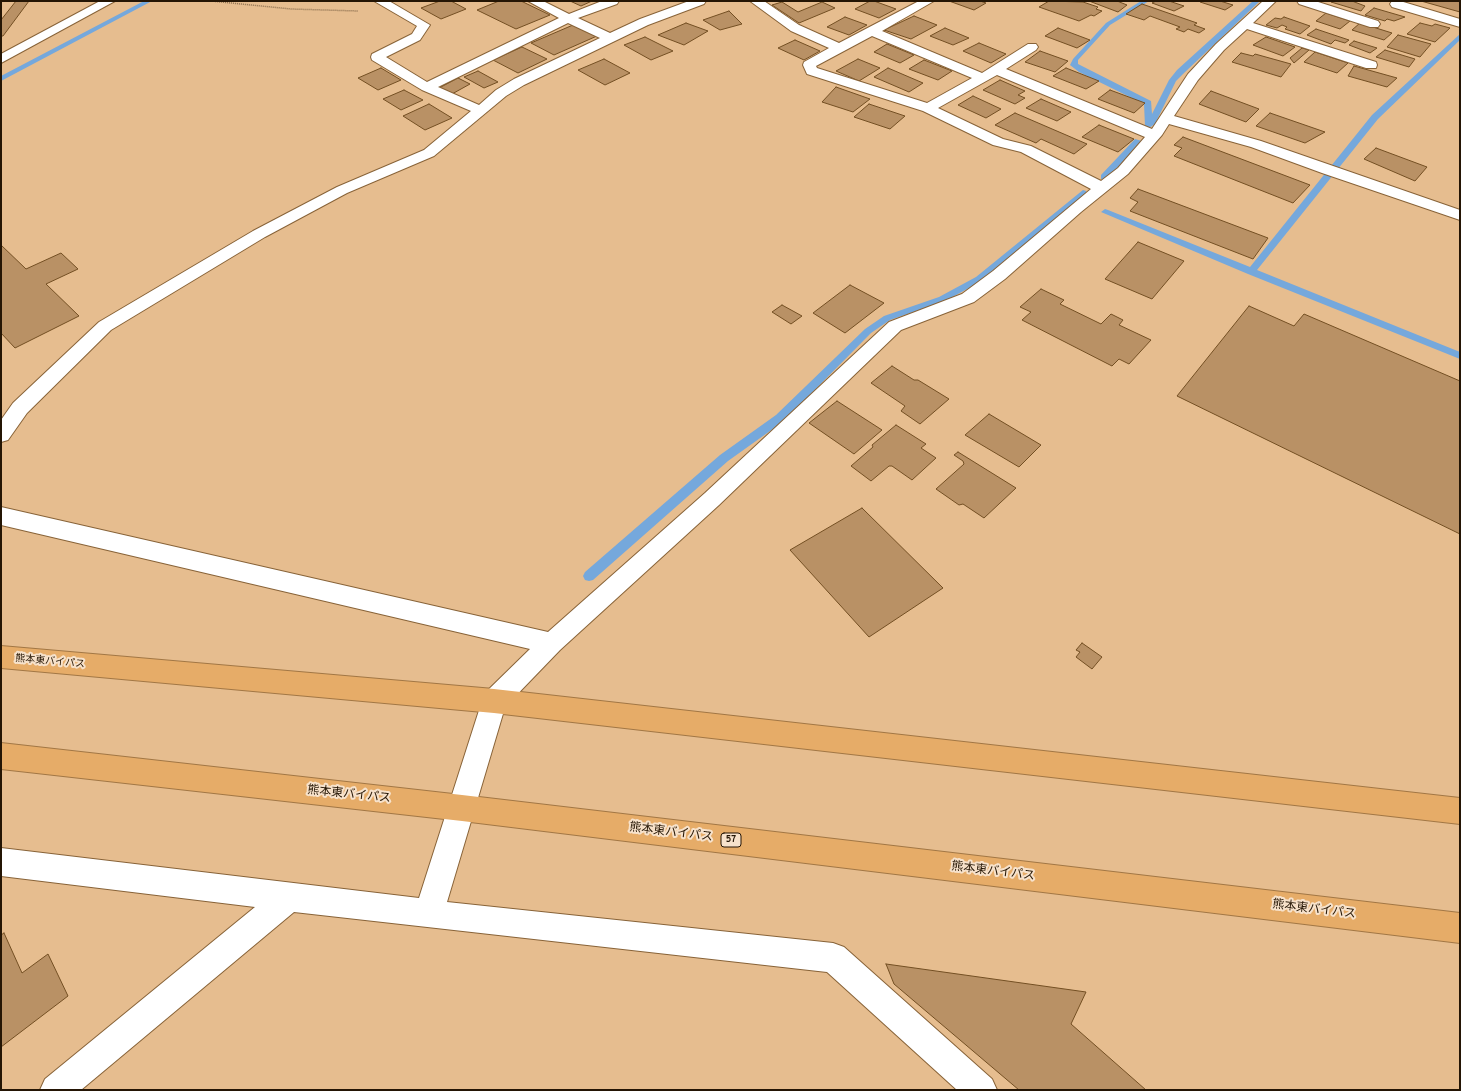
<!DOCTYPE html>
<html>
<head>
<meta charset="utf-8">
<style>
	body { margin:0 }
	#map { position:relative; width:1461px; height:1091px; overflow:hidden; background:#e6bd8f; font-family:Overpass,sans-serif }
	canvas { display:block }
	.frame { position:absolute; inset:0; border:2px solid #241504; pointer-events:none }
</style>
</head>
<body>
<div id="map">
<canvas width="1461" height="1091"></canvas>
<div class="frame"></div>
</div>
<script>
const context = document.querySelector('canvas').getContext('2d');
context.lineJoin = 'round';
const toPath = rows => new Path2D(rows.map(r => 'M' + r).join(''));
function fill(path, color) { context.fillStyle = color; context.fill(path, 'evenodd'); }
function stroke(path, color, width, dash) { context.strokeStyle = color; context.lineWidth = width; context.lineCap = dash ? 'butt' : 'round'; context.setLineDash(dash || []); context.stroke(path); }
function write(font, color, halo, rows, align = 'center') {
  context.font = font + ' Overpass,"Noto Sans JP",sans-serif'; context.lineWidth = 4; context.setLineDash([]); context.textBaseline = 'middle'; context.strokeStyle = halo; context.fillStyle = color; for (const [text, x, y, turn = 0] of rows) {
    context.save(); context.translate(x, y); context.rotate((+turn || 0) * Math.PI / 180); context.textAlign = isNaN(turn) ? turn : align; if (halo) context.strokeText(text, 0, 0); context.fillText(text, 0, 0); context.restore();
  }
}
const stream = toPath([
	[144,1,152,1,1,81,1,76,144,1],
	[1141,1,1149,1,1110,25,1078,60,1078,64,1151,101,1152,114,1169,80,1177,70,1253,1,1260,1,1183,74,1176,81,1155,124,1149,128,1145,126,1144,104,1079,72,1070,65,1073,59,1106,23,1141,1],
	[1460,34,1460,40,1378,119,1257,270,1460,352,1460,359,1248,274,1101,212,1105,209,1108,210,1250,267,1372,115,1460,34],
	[1135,139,1142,141,1107,179,1101,179,1101,175,1135,139],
	[1083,190,1086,191,1086,195,982,281,945,301,890,320,871,333,784,421,728,461,593,580,589,581,585,580,583,576,585,572,720,455,776,415,865,329,884,316,939,297,976,277,1083,190]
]);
const building = toPath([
	[1,1,29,1,3,36,1,36,1,1],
	[1,1,16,1,1,20,1,1],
	[440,1,451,1,466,9,441,19,421,8,440,1],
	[499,1,521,1,550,15,516,29,477,10,499,1],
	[570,1,592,1,581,6,570,1],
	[870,1,874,1,896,9,879,18,855,9,870,1],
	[949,1,980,1,986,3,974,10,949,1],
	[1049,1,1083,2,1098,7,1096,9,1102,11,1094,16,1091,15,1079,21,1039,7,1049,1],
	[1089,1,1117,1,1127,5,1118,12,1089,1],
	[1156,1,1169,1,1184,6,1174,11,1152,3,1156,1],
	[1201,1,1220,1,1233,5,1225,10,1200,2,1201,1],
	[1333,1,1352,1,1365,6,1361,11,1331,2,1333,1],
	[1421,1,1460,1,1460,12,1421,1],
	[782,2,798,12,822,2,835,8,799,23,772,5,782,2],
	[1142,4,1197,23,1194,25,1205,29,1199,33,1188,29,1184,32,1176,29,1180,27,1150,16,1144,20,1126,14,1142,4],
	[1374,8,1405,17,1394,21,1387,19,1385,21,1365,15,1374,8],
	[729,11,742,24,720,30,703,20,729,11],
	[1326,13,1350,21,1340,29,1316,21,1326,13],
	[914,16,937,25,911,39,884,30,914,16],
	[845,17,867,25,849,35,827,27,845,17],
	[1284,17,1310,26,1300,34,1285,29,1287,27,1282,25,1277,28,1266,25,1275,18,1281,19,1284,17],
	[686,23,708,31,684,45,658,35,686,23],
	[1360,23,1392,33,1384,40,1352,30,1360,23],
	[1420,23,1432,26,1435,24,1450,28,1435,42,1407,34,1420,23],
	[573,25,597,36,554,55,531,43,573,25],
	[945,28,969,38,953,45,930,36,945,28],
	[1058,28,1090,40,1077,48,1045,36,1058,28],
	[1316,29,1349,40,1345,43,1335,40,1331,44,1307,35,1316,29],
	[1398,35,1431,44,1420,57,1387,47,1398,35],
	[645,37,673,51,651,60,624,45,645,37],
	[1266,37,1295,47,1283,56,1253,45,1266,37],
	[795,40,820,51,804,60,778,48,795,40],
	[1354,41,1377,48,1370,53,1349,45,1354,41],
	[979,43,1006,54,991,63,963,51,979,43],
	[887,44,914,55,900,63,874,52,887,44],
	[522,47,547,59,518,73,493,60,522,47],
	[1302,48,1309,50,1294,63,1290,58,1302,48],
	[1385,50,1415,59,1409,67,1376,57,1385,50],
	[1040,51,1068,61,1055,72,1025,62,1040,51],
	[1315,52,1348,63,1337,73,1304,62,1315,52],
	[1241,53,1253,56,1255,54,1291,64,1281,77,1232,62,1241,53],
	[604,59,630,73,605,85,578,70,604,59],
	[858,59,880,68,859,81,836,71,858,59],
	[924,60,952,71,938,80,909,69,924,60],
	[1354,66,1397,78,1387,87,1348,76,1354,66],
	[381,68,401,80,378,90,358,78,381,68],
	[888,68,923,83,909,92,874,77,888,68],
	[1066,68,1099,81,1086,89,1053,76,1066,68],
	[478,71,498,82,484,88,464,77,478,71],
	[458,78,470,84,452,94,439,88,458,78],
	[1000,80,1025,91,1018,95,1025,98,1015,104,983,90,1000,80],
	[836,87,870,99,853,112,822,102,836,87],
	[404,90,423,100,401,110,383,99,404,90],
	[1110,90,1145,103,1134,113,1098,99,1110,90],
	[1211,91,1259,109,1246,122,1199,104,1211,91],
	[973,96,1001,109,986,118,958,105,973,96],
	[1041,99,1071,112,1057,121,1026,108,1041,99],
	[429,104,452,118,425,130,403,116,429,104],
	[869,104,905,116,890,129,854,117,869,104],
	[1015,113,1087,144,1074,154,1041,139,1036,143,995,125,1015,113],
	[1270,113,1325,132,1305,143,1256,126,1270,113],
	[1099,125,1134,139,1118,152,1082,137,1099,125],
	[1183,137,1310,185,1293,203,1174,156,1182,148,1174,145,1183,137],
	[1376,148,1427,167,1415,181,1364,159,1376,148],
	[1138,189,1268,238,1253,259,1130,211,1138,202,1130,198,1138,189],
	[1138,242,1184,261,1152,299,1105,279,1138,242],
	[1,245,26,269,61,253,78,269,46,284,79,316,15,348,1,333,1,245],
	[850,285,884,303,845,333,813,313,850,285],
	[1041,289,1064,300,1060,304,1101,324,1111,314,1123,320,1119,325,1151,340,1129,364,1119,359,1112,366,1022,320,1031,312,1020,307,1041,289],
	[782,305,802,316,791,324,772,312,782,305],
	[1249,306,1294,326,1304,314,1460,381,1460,534,1177,396,1249,306],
	[892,366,914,380,918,380,949,399,920,424,901,411,905,406,871,383,892,366],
	[837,401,882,430,854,454,809,423,837,401],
	[989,414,1041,445,1019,467,965,435,989,414],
	[896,425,926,444,921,448,936,458,912,480,892,466,889,466,871,481,851,466,873,447,872,445,896,425],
	[958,452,1016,488,984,518,963,504,959,505,936,489,964,464,963,461,954,455,958,452],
	[862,508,943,588,869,637,790,550,862,508],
	[1082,643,1102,657,1092,669,1076,657,1080,652,1076,650,1082,643],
	[4,933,22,973,48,954,68,996,1,1047,1,935,4,933],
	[886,964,1086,992,1071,1024,1146,1090,1019,1090,894,984,886,964]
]);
const path = toPath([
	[211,1,291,9,358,11]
]);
const street = toPath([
	[100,1,115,1,1,63,1,54,100,1],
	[374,1,389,1,430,25,420,40,386,57,427,82,559,18,528,1,543,1,569,14,602,1,619,1,617,4,578,18,610,33,640,19,689,1,706,1,704,4,648,25,524,85,506,96,434,156,347,193,265,237,111,330,27,413,8,440,1,442,1,420,13,403,99,322,253,231,337,187,424,150,471,111,422,90,372,60,371,57,372,54,412,34,417,26,374,1],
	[568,23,600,38,514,79,496,90,479,105,438,87,568,23],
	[750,1,764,1,799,25,839,43,919,1,934,1,882,31,982,73,1028,44,1036,44,1038,47,1036,50,1006,69,1152,129,1188,74,1216,44,1263,1,1276,1,1253,23,1376,62,1377,65,1376,68,1366,68,1247,29,1224,50,1198,80,1174,116,1261,141,1460,210,1460,220,1322,173,1251,147,1169,124,1162,135,1128,174,1081,212,1005,279,974,302,901,330,719,505,560,650,505,707,447,902,833,943,844,947,992,1079,997,1090,957,1090,827,972,294,912,81,1090,40,1090,45,1079,255,907,1,876,1,848,419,898,482,701,485,693,530,649,1,525,1,507,548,632,705,493,889,322,962,294,993,271,1091,189,1021,152,993,145,923,111,807,74,803,65,804,62,829,48,791,31,750,1],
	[872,36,972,78,927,103,817,68,816,66,872,36],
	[997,75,1145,137,1118,168,1101,181,1031,146,1003,139,938,108,997,75],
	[1297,1,1315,1,1378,21,1380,24,1378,27,1370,27,1299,4,1297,1],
	[1392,1,1400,1,1460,19,1460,27,1392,7,1390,4,1392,1]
]);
const highway = toPath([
	[1,646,494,689,1460,798,1460,824,494,713,1,668,1,646],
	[1,743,462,795,1460,913,1460,943,462,821,1,769,1,743]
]);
const shields = [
	[731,840,20]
];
const shieldNames = [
	["57",731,840]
];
const streetNames = [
	["熊本東バイパス",50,662,5]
];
const nearStreetnames = [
	["熊本東バイパス",349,795,6],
	["熊本東バイパス",671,833,7],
	["熊本東バイパス",993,872,7],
	["熊本東バイパス",1314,910,7]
];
fill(stream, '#75a8dc');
fill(building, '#b99165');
stroke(building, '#734f23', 1);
stroke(street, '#886338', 2);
stroke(highway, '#a27745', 2);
stroke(path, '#8d7050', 1.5, [1, 1]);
fill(street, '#fff');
fill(highway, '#e6ac68');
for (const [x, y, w] of shields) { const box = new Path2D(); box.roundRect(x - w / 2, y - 7, w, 14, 3); context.fillStyle = '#f7e2cb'; context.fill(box); stroke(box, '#241504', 1); }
write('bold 9px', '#241504', null, shieldNames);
write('10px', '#241504', '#f7e2cb', streetNames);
write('12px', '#241504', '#f7e2cb', nearStreetnames);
</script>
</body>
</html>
